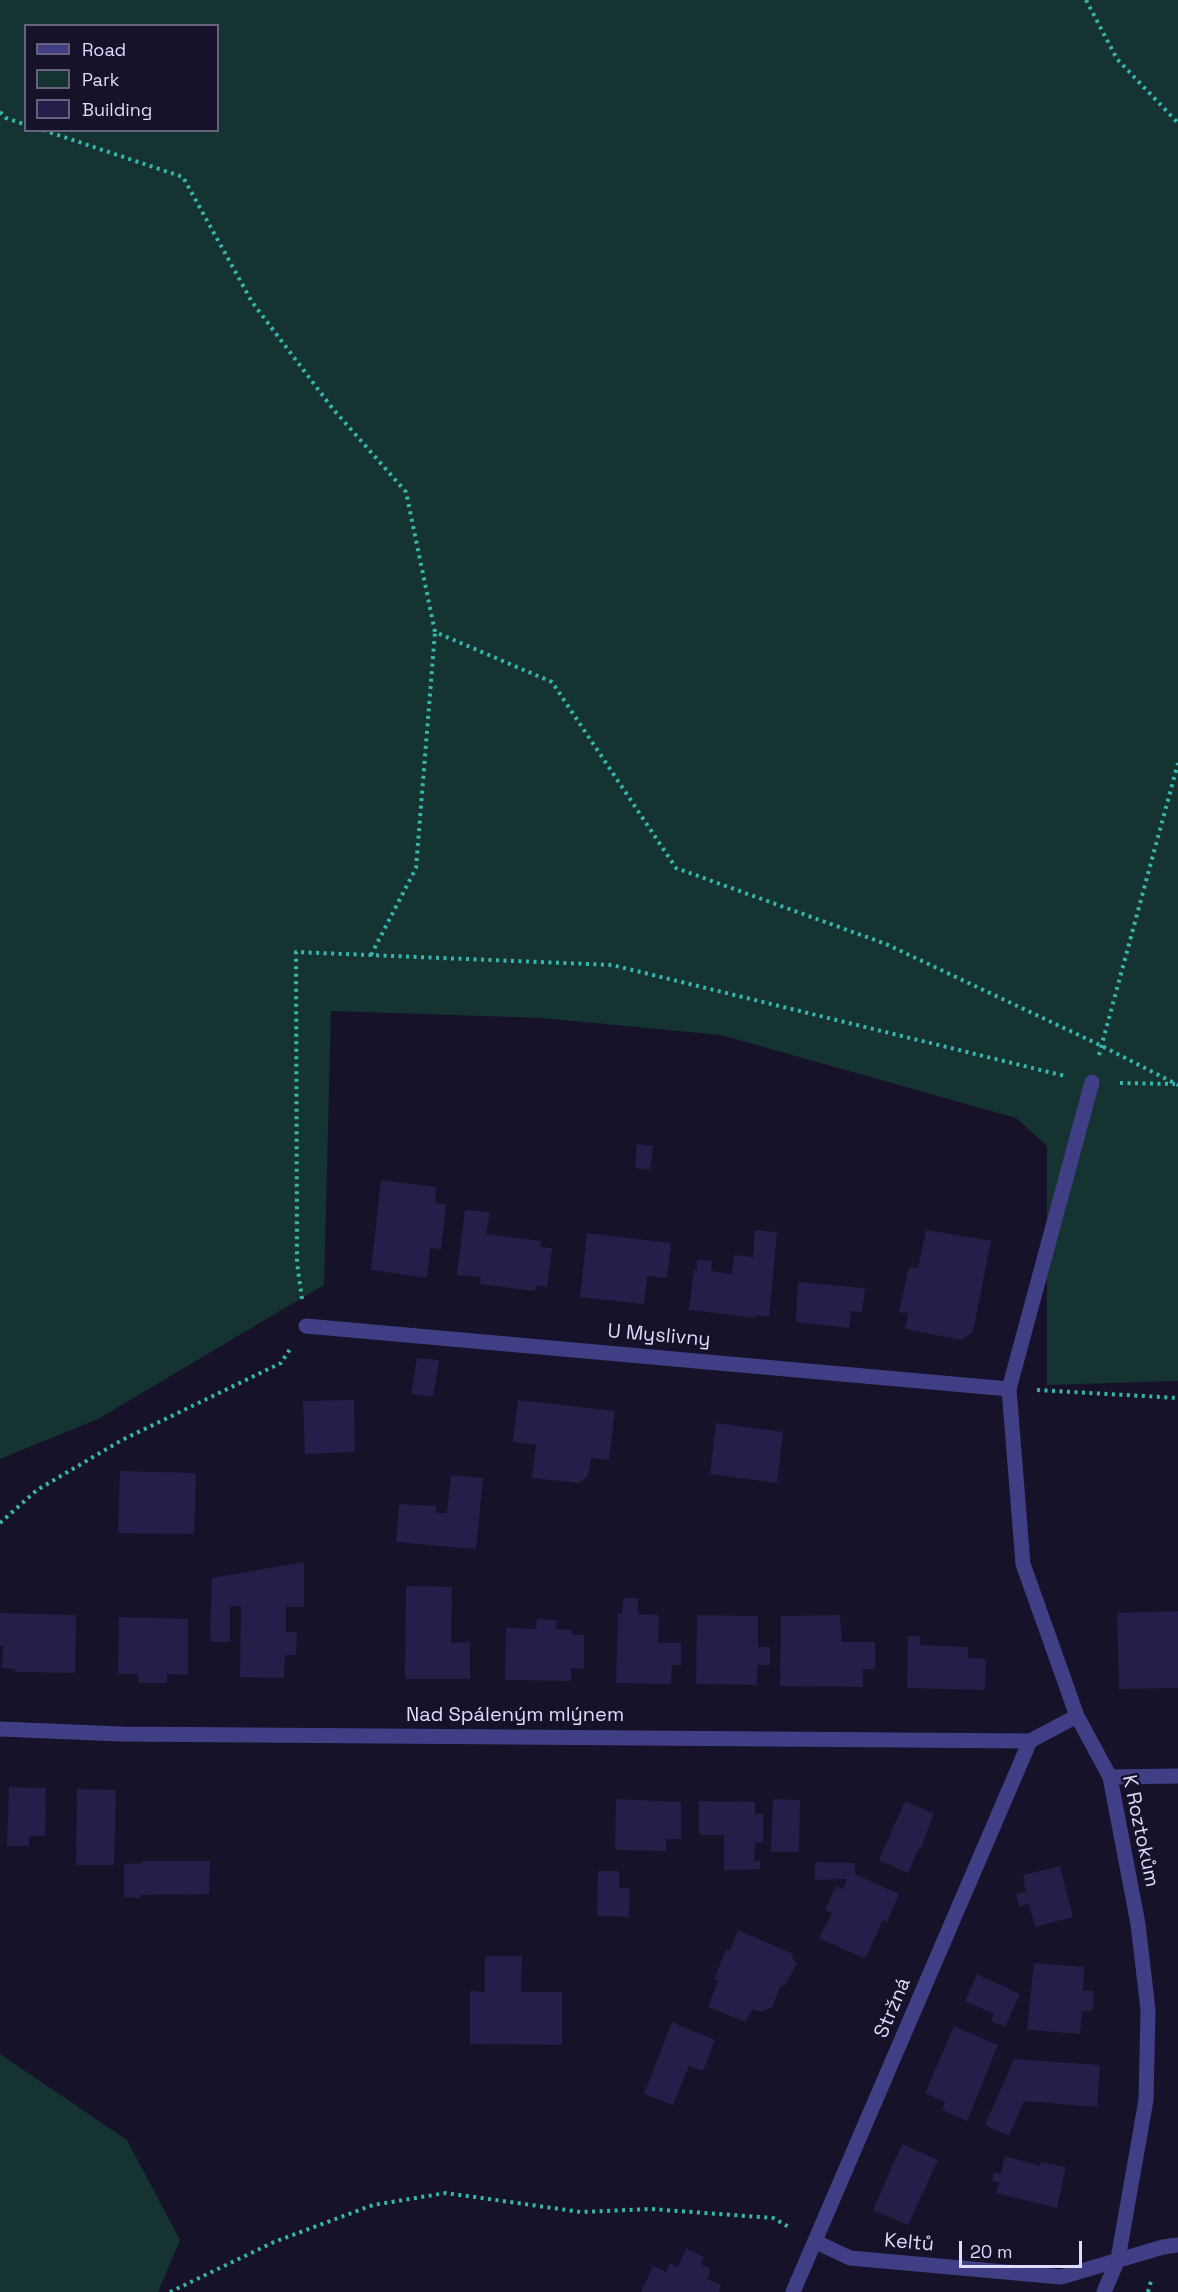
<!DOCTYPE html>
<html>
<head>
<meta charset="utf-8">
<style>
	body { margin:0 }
	#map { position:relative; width:1178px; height:2292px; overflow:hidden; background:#151229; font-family:"Space Grotesk",sans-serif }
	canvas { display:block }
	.legend { position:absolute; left:24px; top:24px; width:195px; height:108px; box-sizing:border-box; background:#151229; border:2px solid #65627e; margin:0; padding:8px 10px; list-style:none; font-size:18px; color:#dedbfd }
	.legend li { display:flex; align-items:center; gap:12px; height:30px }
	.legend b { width:30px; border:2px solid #65627e }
	.scale { position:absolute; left:959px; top:2241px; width:123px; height:27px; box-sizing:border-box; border:3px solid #dedbfd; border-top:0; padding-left:8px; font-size:18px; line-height:21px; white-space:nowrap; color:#dedbfd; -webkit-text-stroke:4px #151229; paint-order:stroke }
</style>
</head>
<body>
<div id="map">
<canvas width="1178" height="2292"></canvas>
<ul class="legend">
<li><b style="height:8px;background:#403f86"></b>Road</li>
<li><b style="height:16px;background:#153331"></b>Park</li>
<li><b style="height:16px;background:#261e49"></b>Building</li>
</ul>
<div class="scale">20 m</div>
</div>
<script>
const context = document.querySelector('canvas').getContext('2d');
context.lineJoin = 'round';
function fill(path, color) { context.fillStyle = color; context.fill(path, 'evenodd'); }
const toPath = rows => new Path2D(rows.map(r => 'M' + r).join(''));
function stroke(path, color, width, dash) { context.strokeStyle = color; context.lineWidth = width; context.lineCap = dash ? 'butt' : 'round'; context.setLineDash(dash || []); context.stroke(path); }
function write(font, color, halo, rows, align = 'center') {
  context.font = font + ' "Space Grotesk",sans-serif'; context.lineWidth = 5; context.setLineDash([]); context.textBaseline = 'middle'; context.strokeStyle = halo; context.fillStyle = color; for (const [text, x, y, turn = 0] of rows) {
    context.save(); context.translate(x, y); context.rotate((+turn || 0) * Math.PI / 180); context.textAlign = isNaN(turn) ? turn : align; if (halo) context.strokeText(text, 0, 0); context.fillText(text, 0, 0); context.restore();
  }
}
const green = toPath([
	[0,0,1178,0,1178,1381,1047,1385,1047,1146,1016,1118,721,1035,541,1018,331,1011,324,1285,98,1419,0,1459],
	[26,26,218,26,218,130,26,130],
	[0,2054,127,2140,180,2240,158,2292,0,2292]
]);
const building = toPath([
	[637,1144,653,1146,650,1170,635,1168],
	[381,1180,436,1187,435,1203,446,1204,441,1249,430,1248,427,1278,371,1270],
	[465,1210,490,1212,486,1234,541,1241,540,1247,552,1248,547,1287,536,1285,535,1291,480,1284,481,1277,457,1275],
	[755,1230,777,1232,769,1317,756,1315,756,1318,689,1310,694,1270,697,1270,697,1260,712,1261,711,1271,732,1274,734,1255,753,1257],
	[926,1230,991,1241,973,1332,962,1340,905,1329,908,1313,899,1312,909,1267,918,1268],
	[587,1233,671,1243,667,1278,647,1276,644,1304,580,1297],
	[798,1282,865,1288,862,1312,851,1311,849,1328,796,1322],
	[417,1358,439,1360,433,1397,411,1394],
	[354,1400,355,1452,305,1454,303,1401],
	[518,1400,615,1411,609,1460,591,1458,588,1476,579,1483,532,1478,536,1445,513,1442],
	[716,1423,783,1432,777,1483,710,1474],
	[120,1471,196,1473,194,1534,118,1533],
	[451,1475,483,1478,476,1549,396,1542,399,1504,436,1506,436,1513,447,1513],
	[304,1562,304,1607,286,1607,286,1632,297,1632,296,1655,285,1655,284,1678,240,1677,241,1606,230,1606,230,1642,210,1642,212,1578],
	[406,1586,452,1587,451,1643,470,1642,470,1679,405,1679],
	[623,1598,638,1598,638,1614,659,1615,658,1643,681,1643,681,1665,672,1665,671,1684,616,1683,618,1614,622,1614],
	[1178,1611,1178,1688,1119,1689,1117,1613],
	[0,1613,76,1615,75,1673,15,1672,15,1669,2,1668,3,1646,0,1646],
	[697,1615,758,1616,758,1647,770,1647,770,1665,757,1665,757,1685,696,1684],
	[840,1615,842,1642,875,1642,875,1669,863,1669,863,1687,780,1686,781,1616],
	[119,1617,188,1619,188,1675,167,1674,167,1683,138,1683,138,1674,118,1674],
	[537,1619,557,1620,556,1629,572,1630,572,1635,584,1635,584,1669,571,1668,571,1681,505,1680,506,1628,536,1629],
	[908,1636,920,1636,920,1645,968,1647,968,1658,986,1659,985,1690,907,1688],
	[9,1787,46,1788,45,1836,29,1836,29,1846,7,1846],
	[77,1789,116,1790,114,1865,76,1865],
	[616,1799,681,1802,681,1839,666,1839,666,1851,615,1850],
	[773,1799,800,1800,799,1852,771,1852],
	[699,1801,755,1802,755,1814,763,1814,763,1843,755,1842,754,1861,760,1861,760,1869,724,1870,724,1835,699,1835],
	[905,1801,934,1814,923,1841,924,1841,921,1849,919,1848,908,1873,879,1860],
	[141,1861,210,1861,209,1894,140,1895,140,1898,124,1897,124,1864,141,1863],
	[815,1862,855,1863,855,1874,899,1894,887,1922,883,1920,865,1959,819,1938,832,1913,825,1910,836,1886,843,1889,847,1879,815,1880],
	[1060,1866,1073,1917,1035,1927,1029,1904,1019,1907,1016,1894,1026,1892,1023,1875],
	[598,1871,619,1871,619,1888,630,1888,629,1917,597,1916],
	[738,1930,793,1954,792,1958,797,1963,787,1982,784,1986,781,1985,772,2007,761,2012,752,2009,746,2022,708,2007,718,1981,714,1979,726,1949,730,1951],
	[485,1956,522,1956,521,1992,562,1992,562,2045,470,2044,470,1991,485,1992],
	[1034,1963,1084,1967,1083,1990,1094,1991,1093,2011,1082,2011,1080,2034,1027,2030],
	[977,1974,1020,1994,1005,2027,991,2021,994,2014,965,2001],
	[672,2022,715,2040,703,2071,689,2066,673,2105,644,2094],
	[954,2026,998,2045,967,2121,942,2110,945,2102,925,2093],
	[1014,2059,1100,2065,1097,2107,1024,2101,1009,2136,985,2125],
	[902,2144,938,2160,908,2225,873,2210],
	[1005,2156,1040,2166,1040,2162,1066,2167,1057,2208,996,2193,999,2183,992,2181,994,2172,1001,2174],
	[686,2248,704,2257,701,2264,711,2269,707,2279,721,2285,719,2290,721,2292,641,2292,653,2266,666,2272,670,2263,678,2267]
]);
const path = toPath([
	[1086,0,1117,59,1178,123],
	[0,112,6,118,26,125],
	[43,130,183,177,252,302,333,409,406,492,435,632,552,682,676,868,886,944,1102,1046,1178,1085],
	[371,955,416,868,435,632],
	[1099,1055,1178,763],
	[1120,1083,1175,1084],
	[302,1299,297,1263,296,952,612,965,1065,1076],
	[1037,1390,1178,1398],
	[0,1523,37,1490,122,1440,281,1363,290,1349],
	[170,2292,274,2242,373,2205,446,2193,581,2212,651,2209,773,2218,789,2227],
	[1148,2292,1151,2281]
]);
const lane = toPath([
	[1009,1389,1092,1082]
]);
const street = toPath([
	[306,1326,1009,1389,1023,1564,1077,1716,1110,1777,1138,1924,1148,2010,1146,2100,1118,2259,1104,2292],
	[0,1729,121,1734,1030,1741,1077,1716],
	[1110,1777,1178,1776],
	[816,2242,850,2258,1061,2277,1163,2247,1178,2245],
	[793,2292,1030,1741]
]);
const streetNames = [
	["U Myslivny",659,1336,5],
	["Nad Spáleným mlýnem",515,1716],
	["K Roztokům",1140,1831,78],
	["Stržná",893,2008,-67],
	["Keltů",909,2243,5]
];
fill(green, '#153331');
fill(building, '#261e49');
stroke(path, '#36b6ad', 4, [3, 4.5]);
stroke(lane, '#403f86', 15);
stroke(street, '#403f86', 15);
write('20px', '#dedbfd', '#151229', streetNames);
</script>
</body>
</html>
